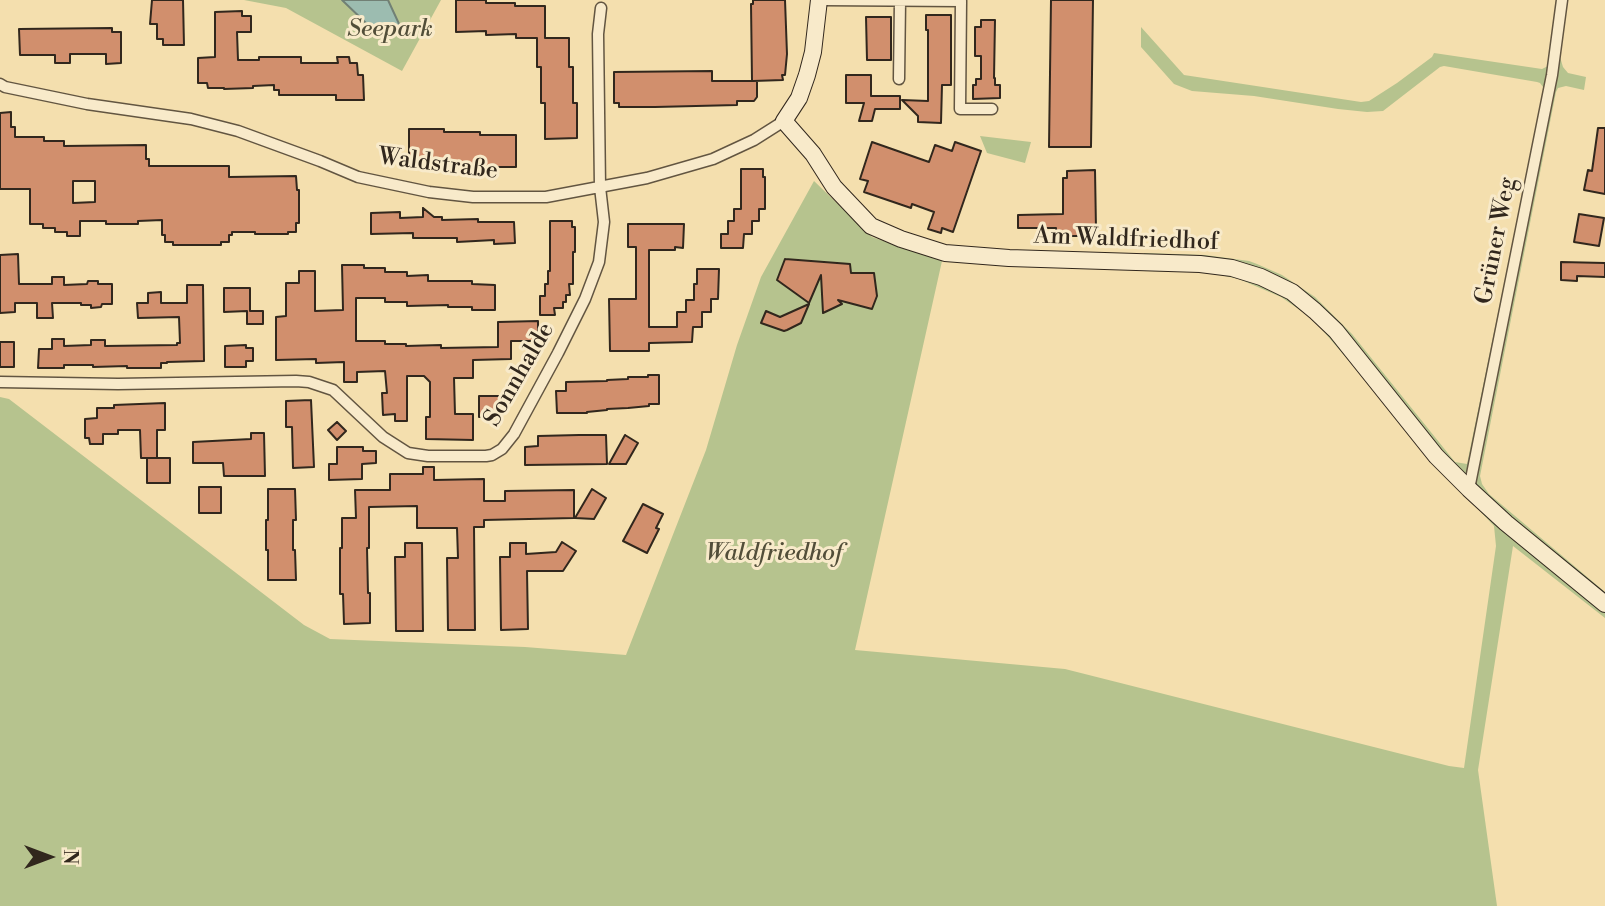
<!DOCTYPE html>
<html>
<head>
<meta charset="utf-8">
<style>
	body { margin:0 }
	#map { position:relative; width:1605px; height:906px; overflow:hidden; background:#f4dfae; font-family:"Libre Bodoni",serif }
	canvas { display:block }
	.north { position:absolute; left:14px; top:822px; width:70px; height:70px; -webkit-text-stroke:5px #f8eaca; paint-order:stroke; rotate:90deg; font-size:19px; font-weight:700; line-height:28px; text-align:center; color:#31271d }
	.north::after { content:''; display:block; margin:auto; width:24px; height:32px; background:#31271d; clip-path:polygon(50% 0,100% 100%,50% 72%,0 100%) }
</style>
</head>
<body>
<div id="map">
<canvas width="1605" height="906"></canvas>
<div class="north">N</div>
</div>
<script>
const context = document.querySelector('canvas').getContext('2d');
context.lineJoin = 'round';
function fill(path, color) { context.fillStyle = color; context.fill(path, 'evenodd'); }
const toPath = rows => new Path2D(rows.map(r => 'M' + r).join(''));
function stroke(path, color, width, dash) { context.strokeStyle = color; context.lineWidth = width; context.lineCap = dash ? 'butt' : 'round'; context.setLineDash(dash || []); context.stroke(path); }
function write(font, color, halo, rows, align = 'center') {
  context.font = font + ' "Libre Bodoni",serif'; context.lineWidth = 6; context.setLineDash([]); context.textBaseline = 'middle'; context.strokeStyle = halo; context.fillStyle = color; for (const [text, x, y, turn = 0] of rows) {
    context.save(); context.translate(x, y); context.rotate((+turn || 0) * Math.PI / 180); context.textAlign = isNaN(turn) ? turn : align; if (halo) context.strokeText(text, 0, 0); context.fillText(text, 0, 0); context.restore();
  }
}
const green = toPath([
	[244,0,441,0,402,71,286,8],
	[1556,0,1568,0,1560,57,1563,67,1568,73,1586,77,1584,90,1566,86,1558,88,1556,92,1480,476,1482,484,1489,494,1605,592,1605,618,1513,546,1478,770,1497,906,0,906,0,397,9,399,304,625,330,639,525,647,626,655,706,450,737,345,761,277,814,181,872,237,942,261,855,650,1065,669,1449,766,1464,768,1496,546,1494,526,1450,479,1313,319,1281,297,1239,279,1206,272,1143,271,1144,253,1205,255,1249,261,1257,264,1282,275,1315,297,1352,334,1455,462,1467,464,1543,94,1543,87,1540,83,1537,82,1444,66,1440,67,1383,111,1367,112,1338,109,1254,96,1192,91,1174,84,1141,47,1141,27,1184,75,1361,102,1369,101,1397,83,1432,57,1434,53,1542,69,1548,66],
	[980,136,1031,142,1025,163,987,153]
]);
const water = toPath([
	[342,0,388,0,400,26,393,35,367,24,342,0]
]);
const building = toPath([
	[152,0,183,0,184,45,163,45,163,39,157,39,157,24,150,24,152,0],
	[456,0,486,0,486,3,515,3,515,6,545,6,545,38,569,38,569,67,573,67,573,103,577,103,577,138,545,139,545,103,541,103,541,67,537,67,537,38,516,38,516,34,486,35,486,31,456,32,456,0],
	[753,0,785,0,787,54,785,75,782,75,783,80,753,81,757,81,757,97,754,101,737,101,737,105,655,107,619,107,619,103,614,103,614,72,712,71,712,81,752,81,751,4,753,4,753,0],
	[1051,0,1093,0,1091,147,1049,147,1051,0],
	[242,11,242,16,251,16,251,32,237,32,238,60,259,60,259,57,301,57,301,63,338,63,337,57,349,57,350,63,357,63,358,75,363,75,364,100,336,100,336,95,279,95,279,90,274,90,274,85,253,86,253,88,224,89,224,88,208,88,207,83,198,83,198,58,215,57,215,12,242,11],
	[926,15,951,15,951,85,942,85,941,123,918,122,918,116,902,100,928,101,928,30,926,30,926,15],
	[866,17,891,17,891,60,867,60,866,17],
	[981,20,995,20,994,78,995,78,995,85,1000,85,1000,98,973,99,973,85,976,85,976,79,981,79,981,56,975,56,975,27,981,27,981,20],
	[112,28,112,32,121,32,121,63,106,64,106,54,70,54,70,63,55,63,55,55,20,55,19,29,112,28],
	[846,75,871,75,871,96,900,96,900,109,875,109,872,121,859,121,864,103,846,103,846,75],
	[11,112,11,127,15,127,15,137,44,137,44,141,64,141,64,146,146,145,146,159,149,159,149,166,229,166,229,177,296,176,297,190,299,190,299,223,296,223,296,232,288,232,288,234,255,234,255,232,232,232,232,235,229,235,229,242,221,242,221,245,173,245,173,242,165,242,165,235,162,235,162,220,138,221,138,224,106,224,106,221,80,221,80,236,67,236,67,232,55,232,55,228,43,228,43,224,30,224,30,189,0,189,0,113,11,112],
	[73,181,95,181,95,202,73,203,73,181],
	[1598,128,1605,128,1605,194,1584,190,1588,170,1592,171,1598,128],
	[409,129,444,129,444,132,480,132,480,135,516,135,516,167,480,167,480,164,444,164,444,161,409,162,409,129],
	[872,142,929,162,935,145,952,151,955,142,981,151,953,232,942,228,941,233,928,229,934,212,912,204,911,208,864,192,868,181,860,179,872,142],
	[741,169,763,169,763,177,765,177,765,209,759,209,759,221,752,221,752,234,744,234,743,248,721,248,721,234,728,234,728,221,734,221,734,209,741,209,741,169],
	[1095,170,1096,229,1090,229,1090,236,1056,236,1056,228,1018,228,1018,215,1063,214,1063,178,1067,178,1067,171,1095,170],
	[423,208,434,217,442,217,442,220,478,219,478,222,514,222,515,243,494,244,494,240,457,242,457,238,413,238,413,233,371,234,371,213,400,212,400,218,423,217,423,208],
	[1579,214,1604,218,1599,246,1574,242,1579,214],
	[550,221,572,221,572,227,575,227,575,252,573,252,573,284,569,284,570,295,566,295,566,302,563,302,563,308,554,308,555,315,540,315,540,296,545,296,545,284,548,284,548,271,550,271,550,221],
	[628,224,684,224,683,248,675,247,675,250,649,250,649,327,677,327,677,312,686,312,686,300,694,300,694,284,697,284,697,269,719,269,718,299,711,299,711,312,702,312,702,327,693,327,692,342,649,343,649,351,610,351,609,299,636,299,636,247,628,247,628,224],
	[18,254,19,284,52,284,52,277,64,277,64,285,87,284,88,281,98,281,98,284,112,284,112,304,102,304,101,307,91,308,91,305,81,305,81,303,52,303,53,318,37,318,37,303,15,303,15,312,0,313,0,255,18,254],
	[785,259,850,264,851,273,874,273,877,296,872,309,838,300,842,304,823,313,821,275,809,303,777,280,785,259],
	[1561,262,1605,263,1605,277,1577,276,1577,281,1561,280,1561,262],
	[342,265,364,265,364,268,385,268,385,272,407,272,407,276,428,275,428,281,472,281,472,284,495,285,495,310,472,310,472,307,448,307,448,305,407,306,407,302,385,302,385,298,356,298,356,341,385,341,385,344,406,344,406,346,441,345,441,348,498,347,498,322,538,321,538,341,511,341,511,359,473,360,473,378,454,378,455,414,473,414,473,440,426,439,426,417,430,417,430,382,424,376,407,376,407,421,395,421,395,414,383,415,382,393,387,393,385,371,357,372,357,382,344,382,344,362,316,363,316,359,276,360,276,317,286,316,286,283,299,283,299,271,315,271,315,311,343,310,342,265],
	[187,285,203,285,204,361,167,362,167,363,161,363,161,368,127,368,127,366,93,367,93,365,64,365,64,368,38,368,39,349,52,349,52,339,64,339,64,346,91,345,91,340,105,340,105,346,177,345,177,343,180,343,179,317,138,318,137,303,148,303,148,293,161,292,161,303,187,303,187,285],
	[224,288,250,288,250,311,263,311,263,324,247,324,247,311,224,312,224,288],
	[809,304,801,323,787,330,784,331,761,323,766,311,780,317,809,304],
	[0,342,14,342,14,367,0,367,0,342],
	[246,345,246,348,253,348,253,361,246,361,246,367,225,367,225,346,246,345],
	[648,375,659,375,659,404,649,404,649,406,628,408,607,409,607,410,587,412,587,413,557,413,556,391,566,391,566,382,607,381,607,380,628,379,628,377,648,377,648,375],
	[479,396,501,396,501,417,479,417,479,396],
	[311,400,314,467,293,468,292,427,286,427,286,401,311,400],
	[165,403,165,430,157,430,157,458,141,458,140,430,118,430,118,434,103,434,103,444,90,444,89,438,85,438,85,419,97,418,97,408,114,408,114,405,165,403],
	[337,422,346,431,337,440,328,430,337,422],
	[251,433,264,433,265,476,224,476,223,463,193,463,193,442,251,439,251,433],
	[579,435,606,435,607,464,525,465,525,447,538,446,538,436,579,435],
	[625,435,638,443,626,464,609,464,625,435],
	[337,447,363,447,363,451,376,451,376,463,362,464,362,479,329,480,329,464,337,464,337,447],
	[147,458,170,458,170,483,147,483,147,458],
	[423,467,434,467,434,480,484,479,484,501,505,501,505,491,574,490,574,518,484,520,484,527,474,527,475,630,448,630,447,558,458,558,457,528,417,528,417,506,369,507,369,548,367,548,368,593,370,593,370,623,344,624,343,594,340,594,340,548,342,548,342,518,356,518,355,490,390,490,390,474,423,474,423,467],
	[199,487,221,487,221,513,199,513,199,487],
	[268,489,295,489,296,520,293,520,293,550,295,550,296,580,268,580,268,550,266,550,266,520,268,520,268,489],
	[592,489,606,498,594,519,575,518,592,489],
	[643,504,663,514,656,528,659,529,647,553,623,541,643,504],
	[562,542,576,551,563,571,527,571,528,629,501,630,500,557,510,557,510,543,526,543,526,554,556,552,562,542],
	[405,543,422,543,423,631,396,631,395,557,405,557,405,543]
]);
const street = toPath([
	[823,0,961,1,960,109,992,109],
	[899,79,900,1],
	[0,84,5,87,87,104,191,119,238,131,320,161,358,177,429,192,473,197,546,197,647,178,713,159,754,140,784,121],
	[0,382,118,384,296,381,309,382,333,390,383,437,408,453,428,456,486,456,492,455,502,449,514,434,558,353,585,299,599,262,604,222,600,187,598,34,601,8],
	[1469,489,1552,75,1562,0]
]);
const secondary = toPath([
	[819,0,813,52,807,75,799,98,784,121,813,154,834,187,871,226,901,239,945,253,1009,258,1200,264,1232,268,1261,277,1292,292,1315,311,1336,331,1436,456,1469,489,1506,523,1605,604]
]);
const parkNames = [
	["Seepark",390,30],
	["Waldfriedhof",774,554]
];
const streetNames = [
	["Waldstraße",438,165,7],
	["Am Waldfriedhof",1126,240,2],
	["Grüner Weg",1497,241,-79],
	["Sonnhalde",520,375,-60]
];
fill(green, '#b6c38e');
fill(water, '#9cbcb0');
stroke(water, '#718075', 2);
fill(building, '#d18f6d');
stroke(building, '#31271d', 2);
stroke(street, '#625541', 13);
stroke(secondary, '#31271d', 18);
stroke(street, '#f8eaca', 10);
stroke(secondary, '#f8eaca', 16);
write('italic 24px', '#524e39', '#f8eaca', parkNames);
write('24px', '#31271d', '#f8eaca', streetNames);
</script>
</body>
</html>
